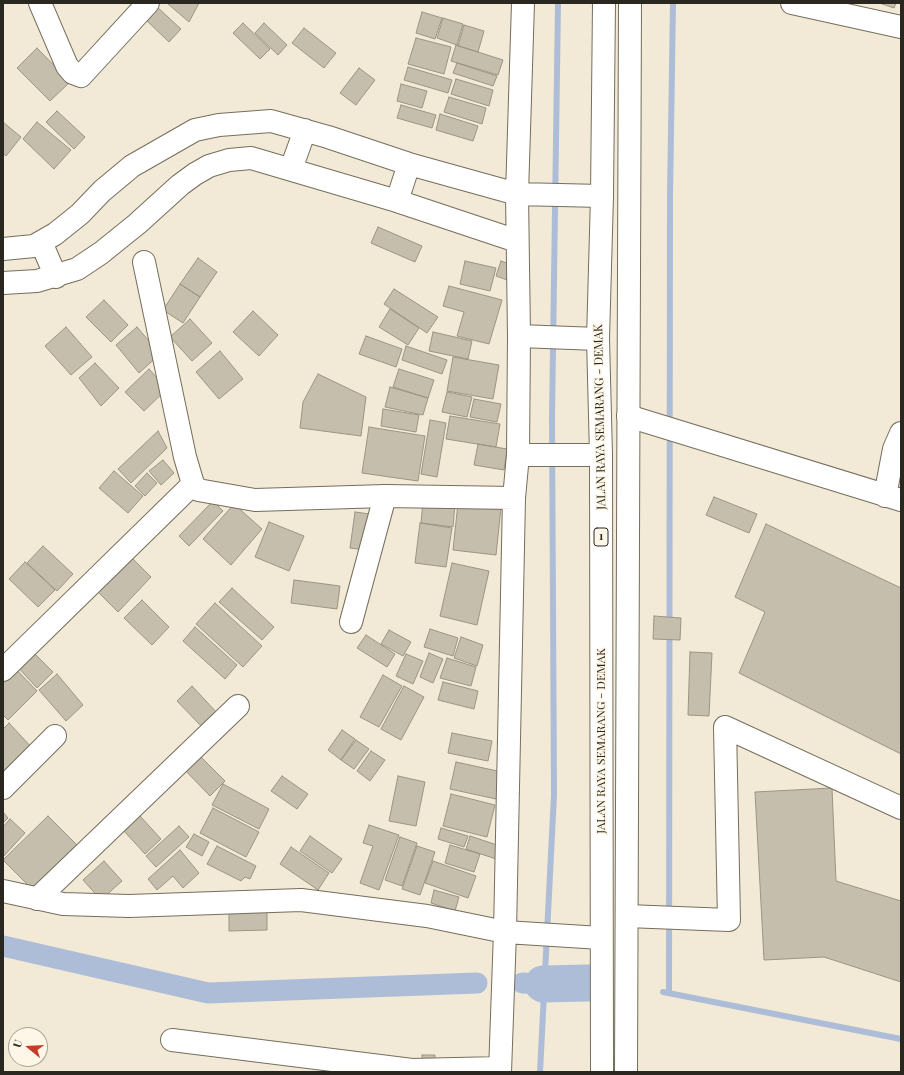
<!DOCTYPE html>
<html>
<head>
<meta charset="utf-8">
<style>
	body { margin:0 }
	#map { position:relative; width:904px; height:1075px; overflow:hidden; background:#f2ead6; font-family:"Playfair Display",serif }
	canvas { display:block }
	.frame { position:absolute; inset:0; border:4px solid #2a2720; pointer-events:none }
	.north { position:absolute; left:8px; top:1027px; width:40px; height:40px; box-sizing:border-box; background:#fef7e7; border:1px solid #a9a497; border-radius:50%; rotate:288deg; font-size:11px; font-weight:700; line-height:16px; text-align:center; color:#2a2720 }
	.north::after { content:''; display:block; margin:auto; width:14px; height:18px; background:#c73b28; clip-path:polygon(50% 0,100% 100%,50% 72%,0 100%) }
</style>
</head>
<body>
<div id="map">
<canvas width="904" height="1075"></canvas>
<div class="frame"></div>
<div class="north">U</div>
</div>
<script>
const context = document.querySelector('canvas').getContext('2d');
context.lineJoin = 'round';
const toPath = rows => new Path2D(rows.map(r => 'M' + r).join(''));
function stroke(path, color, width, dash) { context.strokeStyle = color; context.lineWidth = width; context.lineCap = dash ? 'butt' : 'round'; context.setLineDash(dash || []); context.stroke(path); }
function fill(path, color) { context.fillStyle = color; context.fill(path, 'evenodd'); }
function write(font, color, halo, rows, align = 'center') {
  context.font = font + ' "Playfair Display",serif'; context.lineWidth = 3; context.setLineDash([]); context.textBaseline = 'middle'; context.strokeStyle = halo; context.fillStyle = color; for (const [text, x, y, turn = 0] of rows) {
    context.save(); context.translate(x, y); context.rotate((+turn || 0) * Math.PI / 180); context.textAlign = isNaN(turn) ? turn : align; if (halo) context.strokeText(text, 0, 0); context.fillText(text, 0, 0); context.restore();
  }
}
const stream = toPath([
	[663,992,901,1039],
	[669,993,670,196,673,3],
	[540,1072,554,795,552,418,558,3]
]);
const canal = toPath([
	[3,946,208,993,477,983],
	[522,983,543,984]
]);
const river = toPath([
	[543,984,588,983]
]);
const building = toPath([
	[167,3,199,3,189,22,167,3],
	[879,3,896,3,894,8,879,3],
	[156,6,181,29,169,42,144,18,156,6],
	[422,12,442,18,435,39,416,33,422,12],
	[443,18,463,24,457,45,437,38,443,18],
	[243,23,270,49,260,59,233,33,243,23],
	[264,23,287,45,278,55,255,33,264,23],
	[464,25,484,31,478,52,458,46,464,25],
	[304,28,336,53,324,68,292,43,304,28],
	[416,38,451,47,444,74,408,64,416,38],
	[456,45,503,60,498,75,451,61,456,45],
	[37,48,70,82,50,101,17,68,37,48],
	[457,63,497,76,493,86,453,73,457,63],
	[408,67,452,80,448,93,404,80,408,67],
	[359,68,375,80,356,105,340,93,359,68],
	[456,79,493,90,489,106,451,94,456,79],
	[401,84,427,91,422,108,397,101,401,84],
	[449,97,486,108,482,124,444,112,449,97],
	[401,105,436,115,432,128,397,118,401,105],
	[57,111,85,137,74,149,46,122,57,111],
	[440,114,478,126,473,141,436,130,440,114],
	[3,122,21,137,6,156,3,153,3,122],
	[37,122,71,150,54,169,23,139,37,122],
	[378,227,422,246,415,262,371,243,378,227],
	[198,258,217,272,200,297,180,284,198,258],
	[465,261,496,268,490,291,460,284,465,261],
	[501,261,515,266,510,281,496,276,501,261],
	[180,284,200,297,183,323,163,310,180,284],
	[449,286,502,300,489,344,457,336,464,312,443,306,449,286],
	[394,289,438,317,427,333,384,304,394,289],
	[104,300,128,325,111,342,86,317,104,300],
	[390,309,419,328,408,345,379,327,390,309],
	[253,311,278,335,259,356,233,332,253,311],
	[190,319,212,343,192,361,170,337,190,319],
	[66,327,92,357,71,375,45,346,66,327],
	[137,327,160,354,139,373,116,345,137,327],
	[433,332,472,341,468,359,429,351,433,332],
	[366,336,402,349,396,367,359,354,366,336],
	[406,346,447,360,442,374,402,360,406,346],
	[220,351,243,379,219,399,196,372,220,351],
	[453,357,499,365,493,399,447,391,453,357],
	[95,363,119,388,101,406,79,378,95,363],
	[149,369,167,389,144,411,125,392,149,369],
	[399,369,434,380,428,398,393,387,399,369],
	[318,374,366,397,361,436,300,428,303,402,318,374],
	[390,387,428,398,423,415,385,407,390,387],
	[447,392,472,397,467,417,442,412,447,392],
	[474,399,501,404,497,422,470,417,474,399],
	[383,409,419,415,416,432,381,426,383,409],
	[450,416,500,424,496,447,446,439,450,416],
	[430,420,446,423,437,477,421,474,430,420],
	[369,427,425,436,418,481,362,473,369,427],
	[158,431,167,448,131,483,118,469,158,431],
	[478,444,507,449,504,470,474,465,478,444],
	[163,460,174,473,161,485,149,471,163,460],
	[114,471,143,496,128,513,99,488,114,471],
	[147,473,157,483,145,496,135,486,147,473],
	[714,497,757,514,749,533,706,515,714,497],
	[213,501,223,511,189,546,179,536,213,501],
	[423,501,455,504,453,527,421,523,423,501],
	[458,503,501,508,496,555,453,550,458,503],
	[234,504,262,529,231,565,203,539,234,504],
	[355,512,370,514,365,550,350,548,355,512],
	[269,522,304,536,289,571,255,557,269,522],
	[420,523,452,528,446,567,415,563,420,523],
	[766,524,901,588,901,754,739,673,765,612,735,597,766,524],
	[43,546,73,574,57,591,27,563,43,546],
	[126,552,151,577,118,612,93,587,126,552],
	[25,562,55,590,38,607,9,579,25,562],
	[452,563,489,571,477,625,440,616,452,563],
	[294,580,340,586,337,609,291,603,294,580],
	[232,588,274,627,262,640,219,602,232,588],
	[142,600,169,627,152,645,124,618,142,600],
	[215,603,262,646,243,667,196,624,215,603],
	[654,616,681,618,680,640,653,639,654,616],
	[195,627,237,665,225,679,183,641,195,627],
	[430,629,458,638,453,656,424,647,430,629],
	[389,630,411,642,403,656,381,644,389,630],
	[366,635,395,654,387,667,357,648,366,635],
	[461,637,483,645,477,666,454,658,461,637],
	[30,649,53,672,37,688,14,663,30,649],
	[690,652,712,653,709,716,688,715,690,652],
	[429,653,443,659,433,683,420,677,429,653],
	[406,654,423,661,413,684,396,676,406,654],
	[447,658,476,667,471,686,440,678,447,658],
	[12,665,37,691,8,720,3,715,3,674,12,665],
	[57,674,83,705,66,721,39,690,57,674],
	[383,675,402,686,379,727,360,717,383,675],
	[443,682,478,691,474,709,438,700,443,682],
	[192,686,219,715,204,729,177,701,192,686],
	[404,686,424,697,401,740,381,729,404,686],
	[9,723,34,750,3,776,3,729,9,723],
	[342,730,355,739,341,760,328,750,342,730],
	[452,733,492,741,488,761,448,753,452,733],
	[356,740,369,749,354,769,341,760,356,740],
	[371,751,385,760,370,781,357,771,371,751],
	[196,752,225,781,210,796,181,766,196,752],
	[456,762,502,772,496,799,450,789,456,762],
	[282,776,308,794,297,809,271,791,282,776],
	[398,776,425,782,416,826,389,821,398,776],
	[223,784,269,809,259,829,212,805,223,784],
	[832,788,836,881,901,901,901,982,824,957,764,960,755,792,832,788],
	[451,794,495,805,487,837,443,826,451,794],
	[213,808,259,832,246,857,200,833,213,808],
	[3,812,8,818,3,823,3,812],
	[48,816,78,846,33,890,3,860,48,816],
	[140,816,161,839,145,854,124,831,140,816],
	[10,819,25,833,3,857,3,827,10,819],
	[369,825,399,835,379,890,360,883,373,846,363,843,369,825],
	[179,826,189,837,156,867,146,856,179,826],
	[441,828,468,836,464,847,438,839,441,828],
	[194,834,209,842,202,856,186,847,194,834],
	[310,836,342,859,332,873,300,851,310,836],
	[470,836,500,846,496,859,466,849,470,836],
	[400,837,417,843,402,886,385,880,400,837],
	[450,845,480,854,474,872,445,863,450,845],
	[217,846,256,866,250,879,245,877,241,881,207,864,217,846],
	[417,846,435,852,420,895,402,889,417,846],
	[291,847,329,873,318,890,280,864,291,847],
	[180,850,199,873,183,888,173,876,157,890,148,879,180,850],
	[104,861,122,881,101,900,83,880,104,861],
	[433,861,476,876,468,898,425,883,433,861],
	[434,890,459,897,455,911,431,903,434,890],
	[267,910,267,930,229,931,229,911,267,910],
	[422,1055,435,1055,435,1063,422,1063,422,1055]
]);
const minor = toPath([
	[40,3,67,66,73,73,81,76,148,3],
	[792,3,901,27],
	[291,169,305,130],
	[397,201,409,164],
	[41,242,56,277],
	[3,249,34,246,55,234,80,214,102,191,132,166,195,130,219,125,271,121,328,137,409,164,517,194,602,196],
	[144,262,185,457,193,484,198,490,255,500,385,496,514,498],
	[3,283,37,281,77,269,101,253,137,224,180,185,195,174,209,166,229,160,251,158,397,201,508,238],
	[519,336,598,339],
	[628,416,901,500],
	[518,455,601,455],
	[885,496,894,449,901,433],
	[351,622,385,496],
	[3,670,193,484],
	[3,788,55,736],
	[3,891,63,904,129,906,301,900,427,916,505,932,601,938],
	[37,899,238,706],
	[627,916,729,920,725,727,901,808],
	[172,1040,412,1070,500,1068],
	[500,1072,505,932,514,498,518,455,519,336,517,194,523,3]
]);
const highway = toPath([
	[602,1072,601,455,598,339,602,196,604,3],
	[626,1072,630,3]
]);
const shields = [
	[601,537,14]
];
const shieldNames = [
	["1",601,537]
];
const streetNames = [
	["JALAN RAYA SEMARANG - DEMAK",600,417,-91],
	["JALAN RAYA SEMARANG - DEMAK",601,741,-90]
];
stroke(stream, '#adbdd7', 6);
stroke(canal, '#adbdd7', 21);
stroke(river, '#adbdd7', 37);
fill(building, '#c6beac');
stroke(building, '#9c9482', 1);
stroke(minor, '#756e5d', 24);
stroke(highway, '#756e5d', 24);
stroke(minor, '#fff', 22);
stroke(highway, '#fff', 22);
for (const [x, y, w] of shields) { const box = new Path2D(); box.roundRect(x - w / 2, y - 9, w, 18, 3); context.fillStyle = '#fef7e7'; context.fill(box); stroke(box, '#2a2720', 1); }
write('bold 11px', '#2a2720', null, shieldNames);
write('12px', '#2a2720', '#fef7e7', streetNames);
</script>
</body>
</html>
